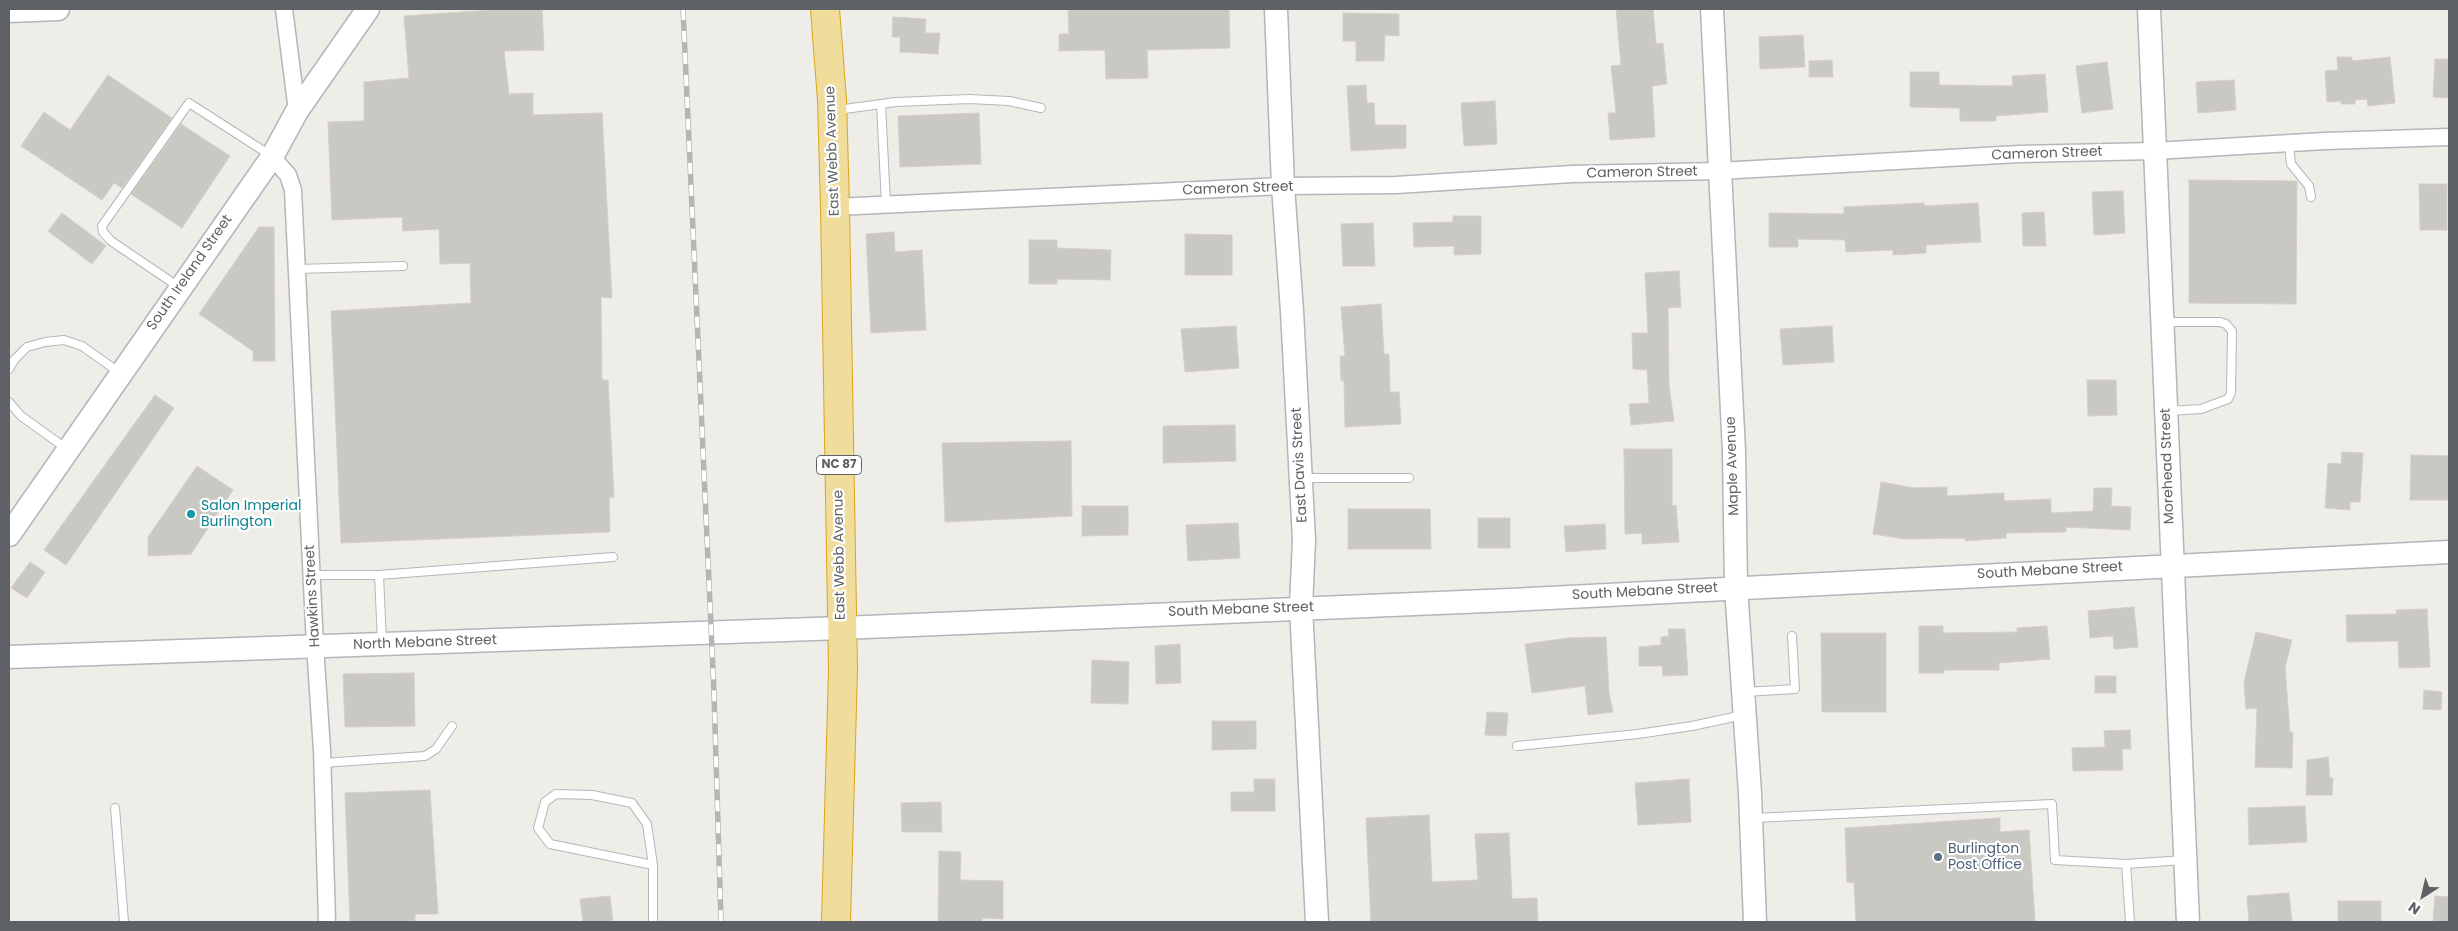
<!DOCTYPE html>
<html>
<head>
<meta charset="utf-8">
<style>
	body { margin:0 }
	#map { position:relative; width:2458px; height:931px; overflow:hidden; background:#efede7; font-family:Poppins,sans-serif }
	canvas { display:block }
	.frame { position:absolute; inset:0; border:10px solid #5e6165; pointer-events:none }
	.north { position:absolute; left:2398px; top:871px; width:50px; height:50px; -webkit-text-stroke:4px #fff; paint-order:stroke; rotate:215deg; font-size:14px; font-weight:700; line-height:20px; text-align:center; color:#5e6165 }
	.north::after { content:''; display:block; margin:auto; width:18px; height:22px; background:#5e6165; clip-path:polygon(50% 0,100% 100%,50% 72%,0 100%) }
</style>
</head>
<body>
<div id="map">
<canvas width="2458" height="931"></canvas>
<div class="frame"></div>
<div class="north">N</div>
</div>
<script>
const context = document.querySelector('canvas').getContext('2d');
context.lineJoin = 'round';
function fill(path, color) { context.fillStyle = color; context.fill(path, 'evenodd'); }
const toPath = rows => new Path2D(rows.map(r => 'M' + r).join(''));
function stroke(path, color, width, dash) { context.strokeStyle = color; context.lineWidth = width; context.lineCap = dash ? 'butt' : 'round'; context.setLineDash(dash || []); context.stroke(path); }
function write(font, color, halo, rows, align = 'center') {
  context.font = font + ' Poppins,sans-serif'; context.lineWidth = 4.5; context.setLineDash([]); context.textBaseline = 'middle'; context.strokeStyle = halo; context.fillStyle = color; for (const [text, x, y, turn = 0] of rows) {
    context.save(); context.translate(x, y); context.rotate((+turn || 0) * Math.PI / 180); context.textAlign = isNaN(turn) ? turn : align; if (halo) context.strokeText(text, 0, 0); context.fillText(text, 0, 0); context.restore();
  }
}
const building = toPath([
	[507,9,542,9,544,50,504,51,509,94,533,93,533,115,602,113,612,298,601,297,602,380,608,380,614,497,609,498,610,532,341,543,331,311,471,303,470,263,440,264,439,229,403,231,402,217,332,220,328,122,364,121,364,82,409,78,404,16,507,9],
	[1068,9,1229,9,1230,48,1147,50,1148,78,1106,79,1105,50,1059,51,1059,34,1069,34,1068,9],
	[1616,9,1653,9,1656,44,1663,43,1667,84,1652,86,1655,137,1610,140,1608,113,1616,113,1611,66,1621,65,1616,9],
	[1343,13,1399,14,1399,36,1385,35,1384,61,1356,61,1356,41,1343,41,1343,13],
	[893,17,926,19,925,33,940,33,938,54,900,52,900,37,892,37,893,17],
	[1803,35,1805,67,1760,69,1759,37,1803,35],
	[2337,57,2352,57,2352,61,2390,57,2395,103,2368,106,2367,99,2355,100,2355,104,2341,104,2341,101,2327,102,2325,71,2338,70,2337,57],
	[2435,59,2449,59,2449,98,2433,97,2435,59],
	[1832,60,1833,77,1809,77,1809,61,1832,60],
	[2107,62,2113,109,2082,113,2076,66,2107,62],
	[1910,72,1939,72,1939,85,2013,86,2012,76,2045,74,2048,112,1996,116,1996,121,1960,121,1960,108,1910,107,1910,72],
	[108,75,172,118,122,188,114,183,102,200,21,146,44,112,70,130,108,75],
	[2234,80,2236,110,2198,113,2196,82,2234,80],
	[1366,85,1367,103,1374,103,1375,125,1406,125,1406,148,1351,151,1347,86,1366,85],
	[1495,101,1497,144,1464,146,1461,103,1495,101],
	[979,113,981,164,900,167,898,116,979,113],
	[181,124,230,156,182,228,131,194,181,124],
	[2189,180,2297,181,2296,304,2189,303,2189,180],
	[2419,184,2447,184,2447,230,2420,230,2419,184],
	[2123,191,2125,233,2094,235,2092,192,2123,191],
	[1924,203,1924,206,1978,203,1981,242,1926,245,1926,253,1893,255,1893,250,1846,252,1845,240,1798,239,1798,247,1769,247,1769,213,1844,214,1844,207,1924,203],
	[2044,212,2046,246,2023,246,2022,213,2044,212],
	[62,213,106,246,92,264,48,231,62,213],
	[1453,216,1481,216,1481,254,1454,255,1454,246,1414,247,1413,223,1453,222,1453,216],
	[1373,223,1375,266,1343,266,1341,224,1373,223],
	[259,227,274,227,275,361,253,361,253,351,199,314,259,227],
	[894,232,895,252,922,250,926,330,871,333,866,234,894,232],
	[1185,234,1232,235,1232,275,1185,275,1185,234],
	[1029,240,1057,240,1057,248,1111,250,1110,280,1057,279,1057,284,1029,284,1029,240],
	[1679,271,1681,307,1668,308,1669,386,1674,421,1631,425,1629,404,1649,403,1647,370,1633,369,1632,333,1648,333,1645,273,1679,271],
	[1381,304,1384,354,1389,354,1390,392,1399,392,1401,424,1345,427,1344,380,1341,381,1340,356,1345,356,1341,307,1381,304],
	[1236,326,1239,368,1185,372,1181,329,1236,326],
	[1832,326,1834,362,1783,365,1780,329,1832,326],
	[2087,380,2116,380,2117,415,2088,416,2087,380],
	[155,395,174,408,66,565,44,550,155,395],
	[1235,425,1236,461,1163,463,1163,426,1235,425],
	[1071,441,1072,516,945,522,942,443,1071,441],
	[1624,449,1672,449,1672,506,1676,505,1679,542,1642,544,1642,533,1625,534,1624,449],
	[2342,452,2363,453,2360,502,2350,502,2350,510,2325,508,2328,463,2341,464,2342,452],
	[2411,455,2449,456,2449,500,2410,500,2411,455],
	[197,466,233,490,191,554,148,556,148,537,197,466],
	[1881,482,1915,488,1947,487,1947,496,2004,493,2004,501,2051,499,2051,513,2093,511,2094,488,2112,488,2111,506,2131,507,2130,530,2066,527,2066,532,2006,533,2006,538,1965,541,1965,538,1905,539,1873,534,1881,482],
	[1082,506,1128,506,1128,535,1082,536,1082,506],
	[1348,509,1430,509,1431,549,1348,549,1348,509],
	[1478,518,1510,518,1510,548,1478,548,1478,518],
	[1238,523,1240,558,1188,561,1186,525,1238,523],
	[1605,524,1606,549,1566,552,1564,526,1605,524],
	[30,562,45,572,27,598,11,588,30,562],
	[2134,607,2138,647,2114,649,2113,636,2090,638,2088,611,2134,607],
	[2427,609,2430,667,2399,668,2398,641,2347,642,2346,615,2397,614,2396,610,2427,609],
	[1919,626,1943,626,1943,633,2017,632,2017,628,2047,626,2050,659,1999,663,1999,670,1944,670,1944,673,1919,673,1919,626],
	[1668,629,1685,629,1688,675,1663,676,1662,666,1639,666,1639,647,1661,645,1661,637,1669,636,1668,629],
	[2256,632,2292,640,2285,668,2290,732,2293,732,2292,768,2255,767,2257,708,2246,709,2244,682,2256,632],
	[1821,633,1886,633,1886,712,1822,712,1821,633],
	[1606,637,1609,693,1613,712,1588,715,1585,686,1532,693,1525,644,1568,638,1606,637],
	[1180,644,1181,683,1156,684,1155,646,1180,644],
	[1092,660,1129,662,1128,704,1091,703,1092,660],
	[414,673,415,726,345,727,343,674,414,673],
	[2095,676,2116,676,2116,693,2095,693,2095,676],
	[2424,690,2442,692,2441,710,2423,709,2424,690],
	[1487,712,1508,713,1506,736,1485,735,1487,712],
	[1212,721,1256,721,1256,749,1212,750,1212,721],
	[2130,730,2131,749,2122,749,2123,770,2073,771,2072,748,2105,747,2104,731,2130,730],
	[2328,757,2330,778,2333,778,2332,795,2306,795,2307,760,2328,757],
	[1254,779,1275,779,1275,811,1231,811,1231,792,1254,792,1254,779],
	[1689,779,1691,822,1638,825,1635,783,1689,779],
	[430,790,438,914,415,914,415,922,350,922,345,793,430,790],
	[941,802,942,832,902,832,901,803,941,802],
	[2305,806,2307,842,2249,845,2248,808,2305,806],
	[1429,815,1432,882,1478,880,1475,834,1509,833,1512,899,1537,898,1538,922,1371,922,1366,818,1429,815],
	[2000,818,2000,832,2029,830,2035,922,1856,922,1854,883,1847,882,1845,828,2000,818],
	[939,851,961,852,960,880,1003,881,1003,919,982,918,982,922,938,922,939,851],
	[2289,893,2292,922,2249,922,2247,896,2289,893],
	[610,896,613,922,583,922,580,899,610,896],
	[2435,896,2449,897,2449,922,2433,922,2435,896],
	[2338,901,2381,901,2381,922,2338,922,2338,901]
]);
const lane = toPath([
	[881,104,886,204],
	[837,110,896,102,969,99,1009,101,1041,108],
	[2289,143,2291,164,2309,186,2311,197],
	[297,269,403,266],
	[179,287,111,241,103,232,102,226,189,103,270,155],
	[2164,322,2220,322,2226,324,2232,331,2231,393,2228,399,2201,409,2169,411],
	[9,369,14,360,27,347,45,342,64,340,82,346,120,373],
	[9,402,21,416,67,449],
	[1303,478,1409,478],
	[312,575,379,575],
	[382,643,379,575,613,557],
	[1745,692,1795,689,1792,636],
	[1517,746,1638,734,1692,726,1743,715],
	[323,763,425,756,436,749,452,726],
	[556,794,592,795,632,803,647,824,653,865,550,844,538,828,545,802,556,794],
	[115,808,124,922],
	[1754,818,2052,804,2055,860,2126,864,2130,922],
	[2126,864,2184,860],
	[653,865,653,922]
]);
const street = toPath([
	[284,9,297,111],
	[272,157,288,175,293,190,315,646,322,750,327,922],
	[835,207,1283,186,1396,185,1572,174,1720,171,2019,154,2155,151,2325,141,2449,137]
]);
const secondary = toPath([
	[1276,9,1283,186,1292,311,1304,540,1301,607,1317,922],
	[1712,9,1734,452,1736,587,1750,793,1755,922],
	[2149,9,2188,922],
	[9,11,58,9],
	[9,535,272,157,297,111,368,9],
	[9,657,842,628,1510,600,2449,552]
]);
const highway = toPath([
	[825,9,832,100,835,207,843,670,836,922]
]);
const rail = toPath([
	[683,9,714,693,721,922]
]);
const markers = [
	[191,514,5,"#0f9aa8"],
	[1938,857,5,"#5c6f8a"]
];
const shields = [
	[839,465,45]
];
const shieldNames = [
	["NC 87",839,465]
];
const streetNames = [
	["East Webb Avenue",833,151,-92],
	["Cameron Street",2047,154,-2],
	["Cameron Street",1642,173,-1],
	["Cameron Street",1238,189,-2],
	["South Ireland Street",190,273,-55],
	["East Davis Street",1300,465,-93],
	["Maple Avenue",1733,466,-92],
	["Morehead Street",2168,466,-92],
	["East Webb Avenue",840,555,-91],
	["South Mebane Street",2050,571,-3],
	["South Mebane Street",1645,592,-3],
	["Hawkins Street",313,596,-93],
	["South Mebane Street",1241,610,-2],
	["North Mebane Street",425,643,-2]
];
const cultureNames = [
	["Salon Imperial",201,506],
	["Burlington",201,522]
];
const serviceNames = [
	["Burlington",1948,849],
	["Post Office",1948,865]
];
fill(building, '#cac8c3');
stroke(building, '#d3cfc6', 1);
stroke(lane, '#b4b6ba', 10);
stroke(street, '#b4b6ba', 19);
stroke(secondary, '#b3b5ba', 25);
stroke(highway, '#daa41c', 30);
stroke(lane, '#fff', 8);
stroke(street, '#fff', 16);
stroke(secondary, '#fff', 22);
stroke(highway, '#f0dd9c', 28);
stroke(rail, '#b4b5b5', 5.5);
stroke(rail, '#fff', 4, [11]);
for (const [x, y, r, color] of markers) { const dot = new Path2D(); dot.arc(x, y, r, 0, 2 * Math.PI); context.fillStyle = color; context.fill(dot); stroke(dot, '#fff', 2); }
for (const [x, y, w] of shields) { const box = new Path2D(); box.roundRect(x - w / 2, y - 9.5, w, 19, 4); context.fillStyle = '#fff'; context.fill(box); stroke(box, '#5e6165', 1); }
write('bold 12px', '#5e6165', null, shieldNames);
write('14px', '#5e6165', '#fff', streetNames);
write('14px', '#0d838f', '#fff', cultureNames, 'left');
write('14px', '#4e5e75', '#fff', serviceNames, 'left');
</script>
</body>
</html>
